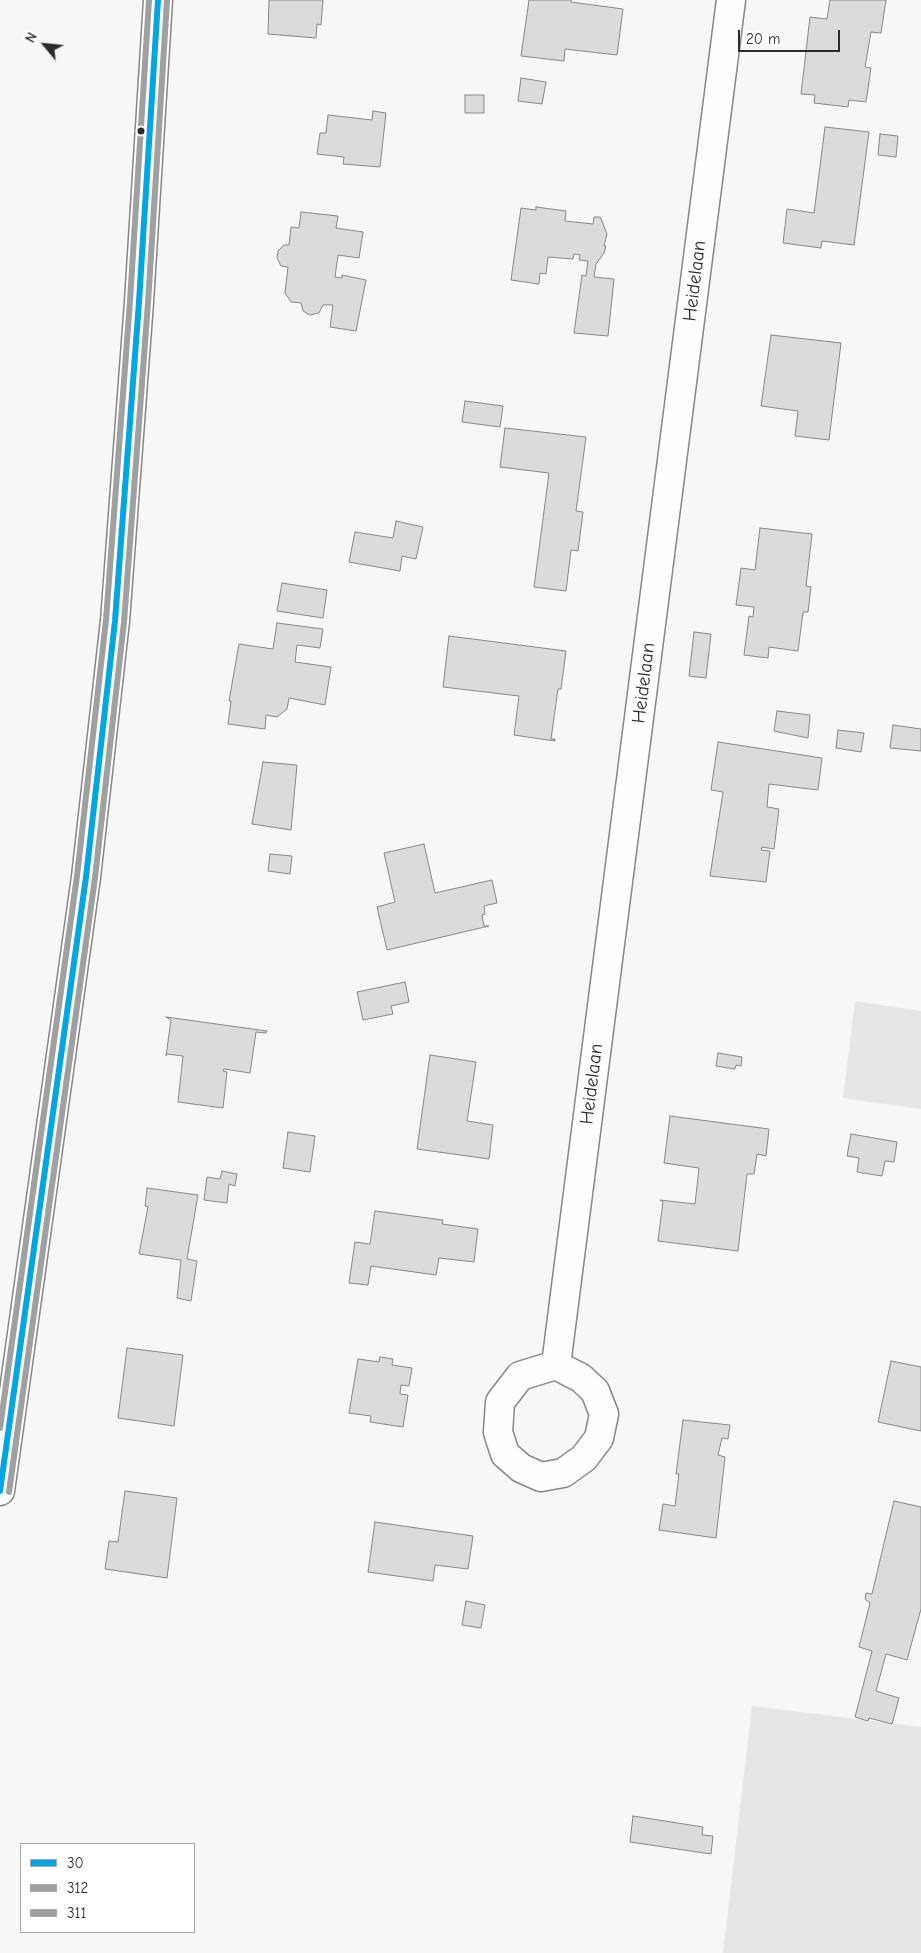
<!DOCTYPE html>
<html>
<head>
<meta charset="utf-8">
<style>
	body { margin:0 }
	#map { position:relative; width:921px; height:1953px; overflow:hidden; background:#f7f7f7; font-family:"Comic Neue",sans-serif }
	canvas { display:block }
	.legend { position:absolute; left:20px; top:1843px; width:175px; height:90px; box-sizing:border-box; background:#fff; border:1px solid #aaa; margin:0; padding:6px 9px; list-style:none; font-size:15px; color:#2b2b2b }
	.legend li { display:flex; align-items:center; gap:10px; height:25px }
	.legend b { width:25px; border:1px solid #aaa }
	.north { position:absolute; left:20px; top:20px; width:50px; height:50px; -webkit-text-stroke:4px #fff; paint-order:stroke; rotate:298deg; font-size:14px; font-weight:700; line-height:20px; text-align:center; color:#2b2b2b }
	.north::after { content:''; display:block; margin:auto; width:18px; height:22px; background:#2b2b2b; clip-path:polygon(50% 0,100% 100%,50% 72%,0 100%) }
	.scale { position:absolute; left:738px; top:30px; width:102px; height:22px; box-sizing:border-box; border:2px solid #2b2b2b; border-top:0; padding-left:6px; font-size:15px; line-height:18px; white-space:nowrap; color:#2b2b2b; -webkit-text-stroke:4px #fff; paint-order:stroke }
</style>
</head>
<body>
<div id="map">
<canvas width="921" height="1953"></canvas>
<ul class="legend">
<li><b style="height:6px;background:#00a6e2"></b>30</li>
<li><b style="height:6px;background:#a0a0a0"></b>312</li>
<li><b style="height:6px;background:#a0a0a0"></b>311</li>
</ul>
<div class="north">N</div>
<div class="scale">20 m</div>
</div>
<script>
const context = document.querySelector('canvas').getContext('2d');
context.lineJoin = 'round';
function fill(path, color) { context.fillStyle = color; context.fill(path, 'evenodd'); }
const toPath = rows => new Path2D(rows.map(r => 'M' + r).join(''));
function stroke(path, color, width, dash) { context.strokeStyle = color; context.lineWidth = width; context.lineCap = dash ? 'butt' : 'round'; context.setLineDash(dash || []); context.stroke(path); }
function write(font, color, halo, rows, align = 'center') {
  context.font = font + ' "Comic Neue",sans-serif'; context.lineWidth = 4; context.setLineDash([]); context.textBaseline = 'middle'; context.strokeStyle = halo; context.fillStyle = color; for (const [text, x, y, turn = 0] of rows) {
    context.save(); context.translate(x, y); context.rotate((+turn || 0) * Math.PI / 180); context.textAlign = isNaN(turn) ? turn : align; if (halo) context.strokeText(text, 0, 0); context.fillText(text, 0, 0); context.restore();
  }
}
const green = toPath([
	[855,1001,921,1011,921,1109,843,1098],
	[752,1706,921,1727,921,1953,723,1953]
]);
const building = toPath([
	[269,0,323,0,321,25,317,24,316,38,268,34,269,0],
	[529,0,571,0,571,2,623,9,617,55,565,49,564,61,521,56,529,0],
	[830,0,886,0,881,33,871,32,865,67,871,68,866,102,849,100,848,107,814,103,815,95,801,94,810,17,827,19,830,0],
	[521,78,546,82,542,104,518,101,521,78],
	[465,95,484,95,484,113,465,113,465,95],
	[373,111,386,113,380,167,343,164,344,157,317,154,320,133,326,133,328,115,372,120,373,111],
	[825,127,869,132,854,245,822,241,821,248,783,243,787,209,814,213,825,127],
	[880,134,898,136,896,157,878,155,880,134],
	[536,207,566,211,565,221,593,224,594,217,600,217,602,221,607,234,604,246,606,246,604,253,596,264,594,277,614,279,608,336,574,333,582,275,586,276,588,261,579,260,580,255,574,254,573,259,548,257,546,274,540,273,539,284,511,280,521,208,536,210,536,207],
	[301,212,338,216,336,228,363,232,359,258,338,255,335,277,342,278,342,275,366,280,356,331,330,327,333,305,323,305,319,313,310,315,303,311,301,303,291,302,285,293,288,267,281,266,277,258,278,251,284,245,289,245,291,227,299,228,301,212],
	[771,335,841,343,829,440,795,436,798,411,761,406,771,335],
	[465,401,503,406,500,427,462,422,465,401],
	[505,428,586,437,576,511,583,512,578,551,571,550,566,591,534,587,549,473,500,467,505,428],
	[396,521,423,527,416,559,402,556,400,571,349,562,355,532,393,538,396,521],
	[760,528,812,534,806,586,811,587,808,612,803,612,798,651,769,647,768,658,744,655,749,616,753,617,754,607,736,605,741,568,755,570,760,528],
	[282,583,327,590,323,618,277,611,282,583],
	[277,623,323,629,320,648,297,645,295,662,331,667,325,705,289,698,287,709,277,717,266,715,265,729,228,724,231,701,229,701,239,644,273,649,277,623],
	[694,632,711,634,706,678,689,676,694,632],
	[449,636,566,651,561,689,558,689,551,739,555,739,555,741,514,735,519,696,443,687,449,636],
	[777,711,810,715,808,738,774,731,777,711],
	[893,725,921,729,921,751,890,748,893,725],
	[838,730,864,733,861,752,836,748,838,730],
	[718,742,822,758,818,790,769,784,767,807,779,809,774,849,762,847,761,850,770,851,766,882,710,876,723,792,711,790,718,742],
	[263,762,297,765,291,830,252,824,263,762],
	[424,844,435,893,492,880,497,903,484,906,485,914,482,915,484,926,489,926,387,950,377,907,395,902,384,853,424,844],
	[270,854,292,856,290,874,268,871,270,854],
	[405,982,409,1002,391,1006,393,1014,363,1020,357,992,405,982],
	[166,1017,267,1031,266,1033,256,1032,250,1073,224,1069,223,1071,227,1072,223,1108,178,1102,183,1056,167,1054,166,1056,171,1020,166,1017],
	[718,1053,742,1057,741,1066,736,1065,735,1069,716,1066,718,1053],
	[430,1055,476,1062,467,1121,493,1125,489,1159,417,1149,430,1055],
	[670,1116,769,1129,766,1156,757,1154,754,1174,747,1174,738,1251,658,1241,663,1202,660,1200,695,1204,699,1168,664,1163,670,1116],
	[288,1132,315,1136,310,1172,283,1168,288,1132],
	[851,1134,897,1142,894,1162,885,1161,882,1176,857,1172,859,1158,847,1156,851,1134],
	[222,1171,237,1174,235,1186,229,1184,227,1203,204,1200,207,1177,220,1179,222,1171],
	[147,1188,198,1195,187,1259,197,1261,191,1301,177,1298,181,1260,139,1254,148,1207,145,1206,147,1188],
	[375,1211,443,1220,442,1224,478,1229,474,1262,439,1258,436,1275,371,1266,368,1285,349,1283,355,1242,370,1244,375,1211],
	[127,1348,183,1355,174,1426,118,1418,127,1348],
	[380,1357,393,1359,392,1365,412,1368,409,1386,401,1385,400,1394,408,1395,403,1427,370,1422,371,1416,349,1413,358,1359,379,1362,380,1357],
	[891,1361,921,1367,921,1431,878,1422,891,1361],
	[683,1420,730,1425,728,1439,722,1438,718,1455,725,1457,716,1538,659,1530,663,1504,675,1506,679,1474,676,1474,683,1420],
	[125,1491,177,1498,167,1578,105,1569,109,1541,118,1542,125,1491],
	[894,1501,921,1507,921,1609,907,1660,886,1654,876,1691,899,1698,892,1724,869,1718,868,1721,855,1717,872,1651,859,1647,870,1603,865,1599,866,1593,872,1594,894,1501],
	[375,1522,473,1536,468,1569,435,1565,433,1581,368,1572,375,1522],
	[466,1601,485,1605,481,1628,462,1625,466,1601],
	[633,1816,703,1827,702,1835,713,1836,711,1854,630,1842,633,1816]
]);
const minor = toPath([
	[556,1365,731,0],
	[556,1365,581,1378,595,1391,604,1414,599,1438,584,1458,563,1473,541,1477,521,1468,505,1454,498,1432,500,1402,520,1376,556,1365]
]);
const secondary = toPath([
	[0,1491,86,877,115,621,139,302,158,0]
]);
const bus1 = toPath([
	[0,1491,86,877,115,621,139,302,158,0]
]);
const bus2 = toPath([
	[9,1492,95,878,124,622,148,303,167,1]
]);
const bus3 = toPath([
	[0,1428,77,876,106,620,130,301,149,0]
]);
const markers = [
	[141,131,4.5,"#2b2b2b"]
];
const streetNames = [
	["Heidelaan",695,281,-83],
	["Heidelaan",644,683,-83],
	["Heidelaan",592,1084,-83]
];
fill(green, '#e6e6e6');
fill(building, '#dbdbdb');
stroke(building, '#878787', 1);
stroke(minor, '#878787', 31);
stroke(secondary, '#878787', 31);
stroke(minor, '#fefefe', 28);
stroke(secondary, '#fefefe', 28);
stroke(bus1, '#00a6e2', 6);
stroke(bus2, '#a0a0a0', 6);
stroke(bus3, '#a0a0a0', 6);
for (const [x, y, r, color] of markers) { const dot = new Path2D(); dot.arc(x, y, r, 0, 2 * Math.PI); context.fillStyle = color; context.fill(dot); stroke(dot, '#fff', 2); }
write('19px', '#2b2b2b', '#fff', streetNames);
</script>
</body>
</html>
